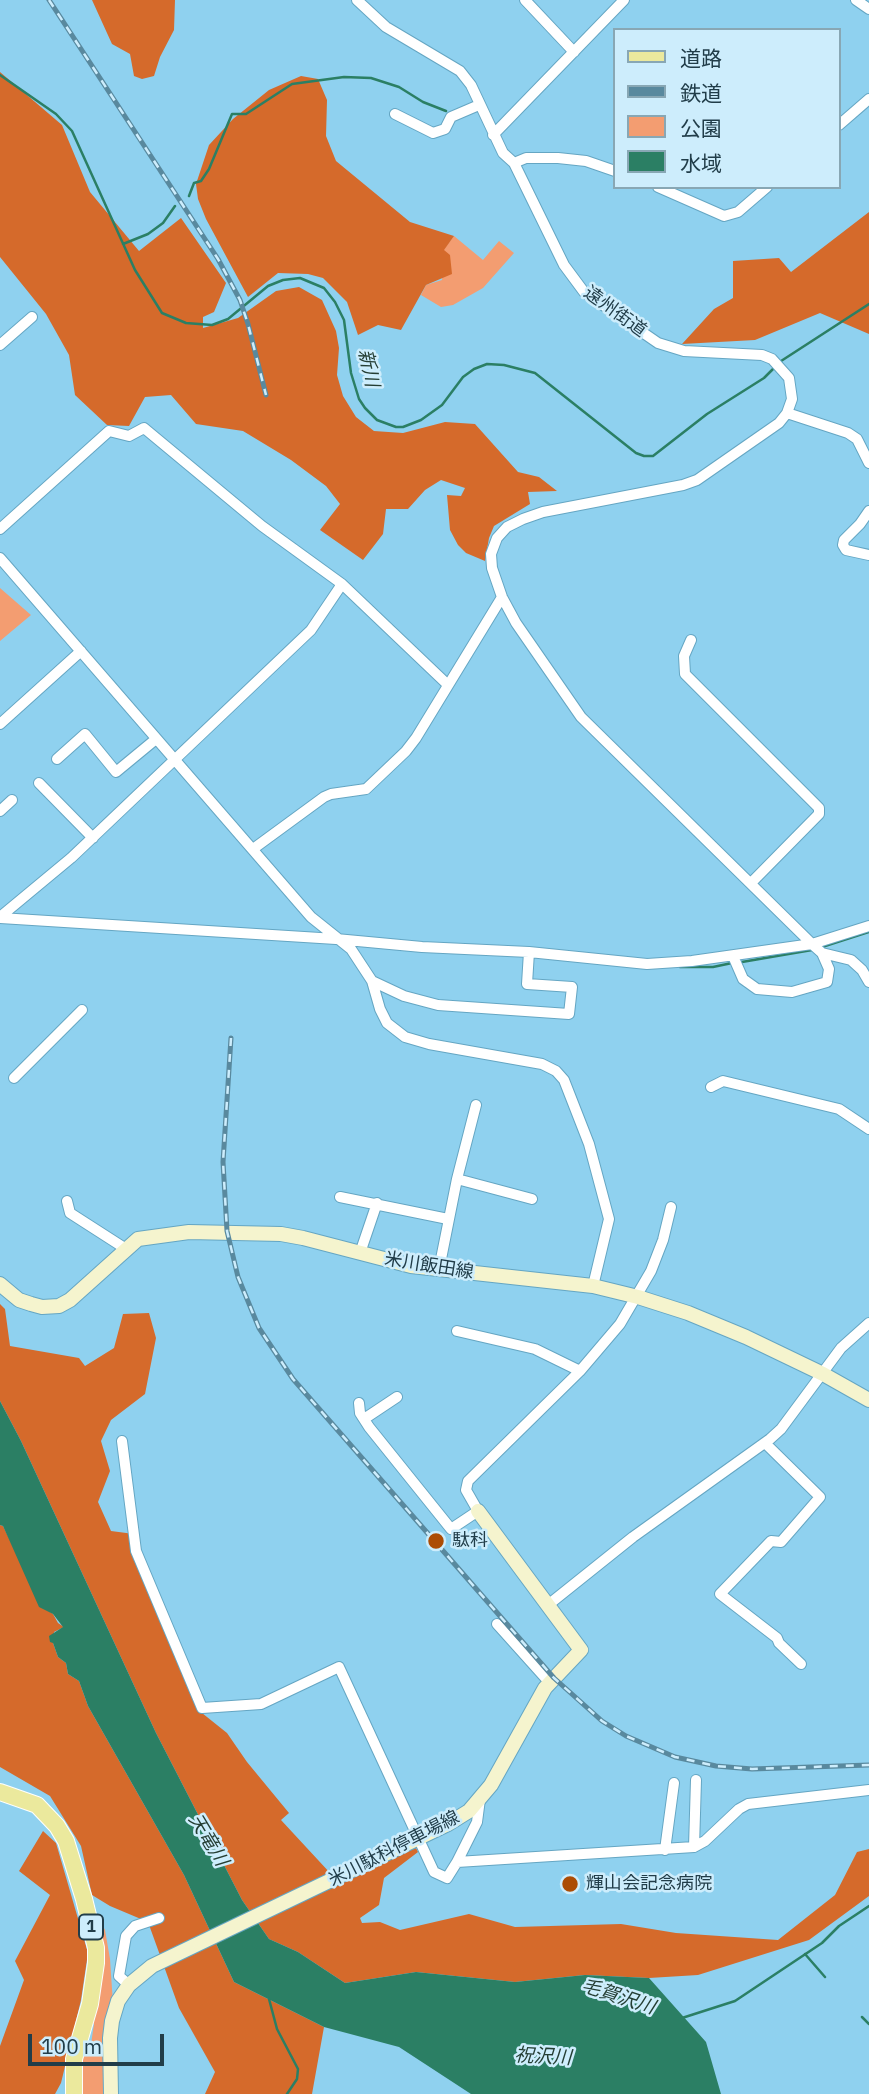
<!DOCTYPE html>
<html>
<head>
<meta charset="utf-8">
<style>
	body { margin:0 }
	#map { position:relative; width:869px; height:2094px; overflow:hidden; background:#8fd1ef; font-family:"IBM Plex Sans","Noto Sans JP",sans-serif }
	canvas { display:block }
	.legend { position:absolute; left:613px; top:28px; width:228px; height:161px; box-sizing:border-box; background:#cdedfc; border:2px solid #88a7b4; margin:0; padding:9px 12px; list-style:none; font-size:21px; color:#213d49 }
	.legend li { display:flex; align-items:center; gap:14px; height:35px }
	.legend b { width:35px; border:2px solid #88a7b4 }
	.scale { position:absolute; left:28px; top:2034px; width:136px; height:32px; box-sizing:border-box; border:4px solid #213d49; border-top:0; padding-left:9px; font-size:21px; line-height:24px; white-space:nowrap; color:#213d49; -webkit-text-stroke:5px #cdedfc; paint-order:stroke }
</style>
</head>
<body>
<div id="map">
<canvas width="869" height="2094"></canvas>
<ul class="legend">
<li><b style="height:9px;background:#ebe99d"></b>道路</li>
<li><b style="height:9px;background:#59899e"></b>鉄道</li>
<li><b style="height:19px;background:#f39d71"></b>公園</li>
<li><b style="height:19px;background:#2b7f64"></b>水域</li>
</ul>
<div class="scale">100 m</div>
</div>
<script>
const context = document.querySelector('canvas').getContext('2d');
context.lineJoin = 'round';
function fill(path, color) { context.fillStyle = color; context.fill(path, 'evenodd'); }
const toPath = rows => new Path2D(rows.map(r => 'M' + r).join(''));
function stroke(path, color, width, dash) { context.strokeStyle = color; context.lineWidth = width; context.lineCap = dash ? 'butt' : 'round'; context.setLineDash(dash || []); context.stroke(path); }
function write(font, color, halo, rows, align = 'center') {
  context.font = font + ' "IBM Plex Sans","Noto Sans JP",sans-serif'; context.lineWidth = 5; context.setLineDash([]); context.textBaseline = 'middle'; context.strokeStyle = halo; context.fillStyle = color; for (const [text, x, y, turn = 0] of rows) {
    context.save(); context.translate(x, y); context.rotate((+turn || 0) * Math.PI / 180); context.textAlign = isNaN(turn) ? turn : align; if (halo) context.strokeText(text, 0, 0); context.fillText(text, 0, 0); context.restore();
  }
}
const green = toPath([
	[454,236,483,260,499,241,514,253,483,288,453,305,441,307,421,295,426,285,442,280,443,250],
	[0,588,31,615,0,641],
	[99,1918,105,1930,110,1959,113,2004,105,2094,81,2094,79,2075,82,2050,90,2051,94,2024,91,2022,95,1919]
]);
const forest = toPath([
	[92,0,175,0,174,30,160,57,154,76,142,79,134,76,130,54,112,44],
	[0,72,62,125,90,192,139,251,181,218,226,283,214,312,203,317,203,328,238,318,276,291,299,287,322,300,336,331,339,348,337,375,343,396,356,417,374,431,403,433,445,422,475,424,518,472,539,477,557,491,528,492,530,504,494,526,489,538,485,561,466,553,458,545,450,530,447,495,461,496,465,488,441,480,425,490,408,509,386,509,383,534,363,560,320,530,340,504,326,486,291,460,243,431,196,424,171,395,145,397,129,426,107,425,75,395,69,355,46,314,0,257],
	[301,76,318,79,327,100,326,136,336,161,410,222,454,236,444,250,450,255,452,274,426,285,401,330,378,325,358,335,347,302,323,278,308,274,278,273,248,297,206,219,198,199,196,184,209,145,233,119,269,90],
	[869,212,869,334,820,313,755,340,682,344,714,309,733,298,733,261,779,258,791,272],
	[0,1304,5,1309,10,1346,79,1358,85,1366,114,1348,123,1314,149,1313,156,1338,145,1394,111,1420,101,1441,110,1471,98,1502,111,1531,134,1534,135,1552,197,1709,227,1733,247,1762,289,1813,281,1820,331,1874,333,1883,416,1848,418,1852,384,1878,379,1905,360,1918,362,1923,380,1922,400,1930,469,1914,515,1927,621,1924,676,1933,778,1940,835,1895,857,1852,869,1849,869,1896,809,1940,698,1975,649,1978,585,1975,515,1982,416,1972,345,1983,298,1952,269,1939,242,1900,156,1733,21,1441,0,1401],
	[0,1525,3,1526,43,1607,53,1614,58,1623,64,1627,54,1632,53,1643,58,1657,66,1663,68,1674,79,1681,88,1706,184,1875,234,1982,324,2027,312,2094,205,2094,215,2072,179,2008,148,1922,110,1906,92,1895,81,1846,50,1796,0,1767],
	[43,1831,56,1843,88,1953,81,2000,61,2083,55,2094,0,2094,0,2046,24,1980,15,1961,50,1895,19,1871]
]);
const water = toPath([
	[0,1401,21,1441,156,1733,242,1900,269,1939,298,1952,345,1983,416,1972,515,1982,585,1975,649,1978,706,2042,721,2094,471,2094,399,2047,324,2027,234,1982,184,1875,88,1706,79,1681,68,1674,66,1663,58,1657,53,1643,50,1642,49,1636,63,1627,53,1614,39,1607,3,1526,0,1525]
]);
const stream = toPath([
	[0,75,56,114,72,131,135,270,162,313,186,323,212,325,228,319,268,286,283,280,300,278,324,288,335,302,344,320,351,373,359,399,365,408,377,420,396,427,403,427,421,420,442,405,463,377,474,369,487,364,504,365,535,373,636,453,644,456,653,456,707,414,764,378,774,368],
	[189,196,194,183,201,181,209,169,232,114,246,114,292,84,344,77,371,78,399,87,423,102,446,111],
	[123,244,148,234,163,223,175,206],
	[778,363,869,304],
	[822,947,869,932],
	[742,962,812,950],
	[680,967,713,967,732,963],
	[805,1954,825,1977],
	[269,1999,277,2029,298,2069,297,2079,287,2094],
	[862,2017,869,2024],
	[682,2018,735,2001,822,1943,839,1926,869,1906]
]);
const minor = toPath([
	[357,0,386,27,460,71,471,85,503,153,514,163,564,265,584,292,658,343,684,351,762,355,772,359,789,378,792,399,787,413,779,423,697,480,683,485,543,512,523,519,507,527,497,538,491,554,492,568,502,597,516,623,581,717,812,944,822,953,851,960,862,970,869,982],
	[525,0,574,52],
	[856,0,869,9],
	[395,114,433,133,445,129,451,117,479,105],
	[839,125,869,99],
	[493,135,624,0],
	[514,163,526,158,558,158,586,161,615,171],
	[658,187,724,216,738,212,767,187],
	[0,345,32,317],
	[787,413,848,433,857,439,869,463],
	[869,511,860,524,844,540,843,545,846,550,869,555],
	[0,529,109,431,129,436,144,428,262,526,342,584,448,685],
	[0,558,311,917,351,949,372,981,380,1009,387,1023,405,1037,429,1044,542,1064,556,1071,564,1080,589,1144,609,1219,593,1286],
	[691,640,684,656,685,674,819,808,819,814,751,883],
	[0,724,81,651],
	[57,759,85,734,116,772,156,739],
	[39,783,93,838],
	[0,811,12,800],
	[253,849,324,797,331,794,366,789,406,751,416,738,502,597],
	[0,917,71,858,311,630,342,584],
	[0,918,336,939,422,947,529,952,647,964,692,961,812,944,869,926],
	[733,956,743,979,757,989,792,992,827,982,829,969,822,953],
	[372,981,404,996,438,1005,569,1014,572,987,527,984,529,952],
	[14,1078,82,1010],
	[711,1087,723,1081,839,1109,869,1129],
	[457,1179,532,1199],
	[340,1197,448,1219],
	[67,1201,70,1213,126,1249],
	[360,1253,377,1203],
	[439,1269,457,1179,476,1105],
	[457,1331,535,1349,580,1371],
	[359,1403,360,1413,369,1427,451,1529,478,1511,466,1490,468,1481,580,1371,620,1324,651,1271,663,1240,671,1207],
	[364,1419,397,1397],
	[122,1441,136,1551,202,1708,261,1704,339,1667,434,1872,447,1878,457,1862,694,1847,705,1841,739,1809,748,1804,869,1790],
	[765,1443,820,1497,781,1542,771,1541,720,1594,777,1638,779,1643,801,1664],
	[548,1605,633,1537,770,1439,781,1429,841,1348,869,1323],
	[497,1624,549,1682],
	[694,1847,696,1780],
	[665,1850,674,1783],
	[457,1862,477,1822,480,1799],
	[129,1985,119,1976,126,1936,135,1926,159,1918]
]);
const secondary = toPath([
	[0,1284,19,1300,31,1304,42,1307,59,1306,70,1300,138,1239,189,1232,281,1234,303,1238,411,1266,593,1286,638,1297,688,1313,746,1337,823,1374,869,1400],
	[111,2094,110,2038,112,2021,118,2001,129,1985,152,1966,448,1824,469,1811,491,1785,545,1688,581,1650,478,1511]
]);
const primary = toPath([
	[0,1792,37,1805,57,1826,66,1841,84,1899,96,1948,96,1963,90,2004,74,2059,74,2094]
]);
const rail = toPath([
	[49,0,218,259,240,300,248,324,266,395],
	[231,1038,223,1162,227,1231,238,1277,259,1328,293,1379,520,1639,554,1678,602,1721,626,1736,675,1757,716,1766,752,1769,869,1765]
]);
const markers = [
	[436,1541,9,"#ac4c04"],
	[570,1884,9,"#ac4c04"]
];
const shields = [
	[91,1927,24]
];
const shieldNames = [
	["1",91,1927]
];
const streetNames = [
	["遠州街道",615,312,36],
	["米川飯田線",429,1266,9],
	["米川駄科停車場線",394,1849,-27]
];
const poiNames = [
	["駄科",452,1541],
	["輝山会記念病院",586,1884]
];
const waterNames = [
	["新川",368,368,78],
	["天竜川",208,1840,59],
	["毛賀沢川",618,1997,18],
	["祝沢川",543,2057,3]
];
fill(green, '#f39d71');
fill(forest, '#d56a2b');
fill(water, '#2b7f64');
stroke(stream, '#2b7f64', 2.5);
stroke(minor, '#65a6c3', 12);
stroke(secondary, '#65a6c3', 16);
stroke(primary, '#fff', 18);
stroke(minor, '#fff', 10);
stroke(secondary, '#f5f4ce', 14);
stroke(primary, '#ebe99d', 16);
stroke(rail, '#59899e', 5);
stroke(rail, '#cdedfc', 2.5, [8]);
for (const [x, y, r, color] of markers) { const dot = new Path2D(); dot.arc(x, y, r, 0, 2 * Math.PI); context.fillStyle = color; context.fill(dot); stroke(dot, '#cdedfc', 2.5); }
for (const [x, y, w] of shields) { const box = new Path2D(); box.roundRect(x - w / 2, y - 12.5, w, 25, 5); context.fillStyle = '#cdedfc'; context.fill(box); stroke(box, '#213d49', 2); }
write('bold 16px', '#213d49', null, shieldNames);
write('18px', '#213d49', '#cdedfc', streetNames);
write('18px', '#213d49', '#cdedfc', poiNames, 'left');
write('italic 19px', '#253e34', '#cdedfc', waterNames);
</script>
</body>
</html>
